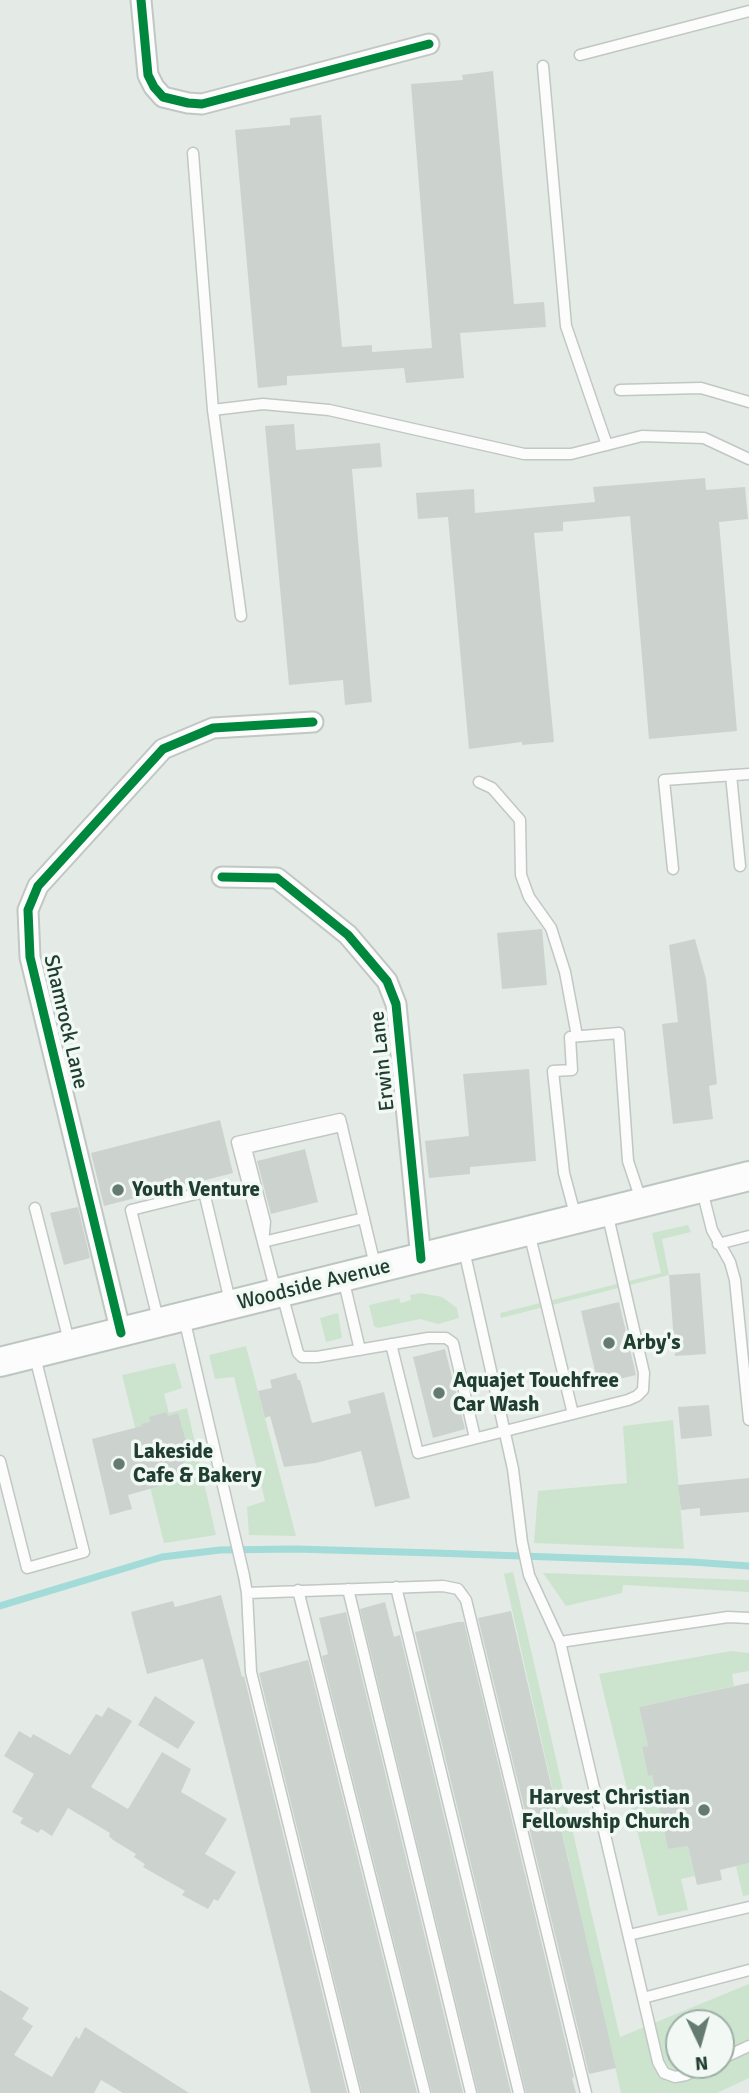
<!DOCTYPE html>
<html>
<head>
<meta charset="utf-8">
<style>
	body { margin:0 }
	#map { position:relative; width:749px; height:2093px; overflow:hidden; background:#e4eae6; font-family:Signika,sans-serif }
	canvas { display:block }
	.north { position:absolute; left:665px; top:2009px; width:70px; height:70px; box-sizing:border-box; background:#f2f9f4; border:2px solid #9eafa6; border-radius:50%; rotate:175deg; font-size:19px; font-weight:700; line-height:28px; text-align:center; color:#203f30 }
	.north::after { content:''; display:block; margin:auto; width:24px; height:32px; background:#657b70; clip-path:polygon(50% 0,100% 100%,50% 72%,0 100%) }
</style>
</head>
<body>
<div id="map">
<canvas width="749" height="2093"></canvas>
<div class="north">N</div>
</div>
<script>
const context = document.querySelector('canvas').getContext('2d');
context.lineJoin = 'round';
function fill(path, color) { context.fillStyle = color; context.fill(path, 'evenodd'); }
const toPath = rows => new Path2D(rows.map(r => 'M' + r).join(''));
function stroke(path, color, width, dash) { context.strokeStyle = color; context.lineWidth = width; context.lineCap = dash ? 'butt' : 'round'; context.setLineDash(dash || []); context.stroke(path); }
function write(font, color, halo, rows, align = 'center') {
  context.font = font + ' Signika,sans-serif'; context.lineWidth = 7; context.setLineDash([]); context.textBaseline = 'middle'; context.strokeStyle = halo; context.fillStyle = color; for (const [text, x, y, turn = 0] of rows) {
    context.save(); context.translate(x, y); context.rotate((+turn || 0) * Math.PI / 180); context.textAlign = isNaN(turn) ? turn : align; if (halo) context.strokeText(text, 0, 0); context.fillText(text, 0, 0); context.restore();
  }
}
const green = toPath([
	[688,1225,691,1232,662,1239,669,1275,501,1318,500,1313,661,1273,652,1233],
	[421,1293,442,1297,457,1308,459,1318,438,1324,420,1319,378,1328,374,1326,369,1305,399,1298,401,1303,411,1300,410,1295],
	[338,1313,342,1338,326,1342,320,1318],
	[246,1346,296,1536,249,1535,247,1507,265,1501,234,1377,215,1379,209,1355],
	[175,1363,182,1388,164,1394,169,1413,187,1408,216,1535,164,1543,122,1375],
	[673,1420,684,1549,534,1543,538,1491,627,1483,623,1426],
	[513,1572,620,2037,749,1984,749,2078,717,2093,621,2093,504,1574],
	[679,2023,721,2023,721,2065,679,2065],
	[543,1573,749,1580,749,1592,623,1585,622,1593,566,1606],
	[731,1651,749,1653,749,1671,732,1674,734,1686,639,1707,648,1746,642,1748,648,1775,652,1775,668,1849,688,1845,695,1876,681,1879,688,1910,658,1916,599,1674],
	[749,1863,749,1895,743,1896,736,1866]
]);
const stream = toPath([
	[0,1606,162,1557,220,1550,295,1549,435,1553,692,1562,749,1566]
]);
const building = toPath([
	[493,71,514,304,544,302,546,327,460,333,464,378,406,383,404,368,287,376,287,385,258,388,235,130,290,125,290,118,321,115,342,347,372,345,372,352,432,348,411,84,463,80,462,75],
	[294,424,296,450,380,443,382,467,352,469,372,702,345,705,343,680,289,685,265,426],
	[705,478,706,490,745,487,748,519,719,522,737,731,649,739,630,516,563,522,563,531,534,533,554,742,522,745,522,742,469,749,448,517,418,519,416,493,474,489,475,513,595,502,593,487],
	[542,929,547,985,502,989,497,933],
	[695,939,706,979,717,1084,709,1086,713,1119,673,1124,662,1024,678,1022,669,945],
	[529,1069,536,1161,470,1167,470,1174,429,1178,425,1141,469,1136,463,1074],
	[220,1120,233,1173,104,1206,91,1153],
	[305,1149,318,1202,271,1214,257,1161],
	[78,1207,90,1258,64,1265,50,1213],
	[700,1273,706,1354,675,1356,669,1275],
	[619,1302,636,1375,598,1384,581,1311],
	[445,1349,465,1429,433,1438,413,1357],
	[296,1373,298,1380,300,1380,312,1423,351,1413,348,1401,384,1392,410,1498,375,1507,361,1451,316,1463,284,1467,270,1416,265,1418,258,1391,272,1388,270,1380],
	[709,1405,712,1436,681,1439,678,1407],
	[166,1412,168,1416,178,1413,189,1452,181,1455,188,1478,128,1495,132,1509,110,1515,92,1439,142,1426,141,1424,150,1422,149,1417],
	[749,1478,749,1512,700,1516,700,1508,681,1510,678,1485],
	[221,1595,242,1677,244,1676,347,2093,311,2093,203,1659,147,1674,131,1612,173,1601,175,1607],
	[385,1602,394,1637,400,1635,511,2093,478,2093,360,1609],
	[511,1611,616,2068,589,2074,478,1618],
	[346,1612,463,2093,432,2093,322,1656,328,1654,319,1618],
	[458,1622,464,1622,574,2077,572,2078,576,2093,526,2093,415,1632],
	[308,1660,417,2093,362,2093,259,1673],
	[749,1683,749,1863,720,1870,722,1880,697,1885,688,1846,668,1849,652,1775,648,1776,642,1747,648,1746,639,1707],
	[155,1696,195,1722,178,1749,138,1725],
	[108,1707,132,1721,91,1787,128,1809,162,1752,191,1769,181,1792,227,1819,205,1854,236,1872,218,1901,214,1899,208,1909,182,1895,185,1891,143,1867,145,1864,134,1857,136,1854,113,1840,109,1836,110,1833,68,1808,52,1836,41,1829,38,1833,20,1823,23,1818,12,1812,34,1774,4,1756,19,1731,31,1738,33,1734,70,1755,96,1714,102,1717],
	[0,1990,29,2008,22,2019,33,2026,14,2055,52,2077,76,2036,79,2039,85,2027,189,2093,123,2093,101,2080,94,2093,0,2093]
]);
const lane = toPath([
	[580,55,749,11],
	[543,66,566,326,607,445],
	[193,153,213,410,263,404,329,410,524,454,571,454,642,436,704,438,749,459],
	[620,390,701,388,749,402],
	[213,410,241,616],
	[731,775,740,866],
	[479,782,492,788,520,820,521,875,529,897,551,928,565,972,577,1036],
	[673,869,664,780,749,774],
	[342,1126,246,1148,265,1222,263,1242,364,1218],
	[702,1190,712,1230,730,1262,735,1280,749,1420],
	[35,1208,69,1341],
	[576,1218,564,1173,553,1071,572,1070,570,1037,619,1033,628,1161,641,1200],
	[529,1232,573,1414],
	[718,1244,749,1236],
	[464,1250,513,1469,522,1542,529,1575,560,1642,658,2062,664,2073,675,2077,686,2075,707,2065],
	[343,1278,360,1350],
	[276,1292,237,1142,340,1119,375,1265],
	[282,1294,298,1353,302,1357,317,1357,428,1338,446,1338,453,1343,475,1438],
	[184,1318,244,1576,247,1593,251,1672,355,2093],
	[158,1319,131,1210,204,1192,230,1301],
	[391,1344,418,1453,628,1400,637,1396,643,1390,644,1373,607,1212],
	[0,1461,27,1568,84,1552,35,1357],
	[396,1587,519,2093],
	[348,1589,471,2093],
	[298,1590,425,2093],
	[247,1593,443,1586,458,1589,466,1600,586,2093],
	[560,1642,728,1617,749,1618],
	[629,1935,749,1907],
	[643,1998,749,1970],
	[721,2059,749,2046]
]);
const street = toPath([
	[141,0,148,75,154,87,163,97,188,103,202,104,429,44],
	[222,877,277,878,348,935,387,981,396,1004,421,1259],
	[121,1333,30,957,28,910,38,886,163,749,213,728,313,722]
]);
const secondary = toPath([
	[0,1362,749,1176]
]);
const cycleway = toPath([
	[141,0,148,75,154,87,163,97,188,103,202,104,429,44],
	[222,877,277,878,348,935,387,981,396,1004,421,1259],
	[121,1333,30,957,28,910,38,886,163,749,213,728,313,722]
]);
const markers = [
	[118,1190,7,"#657b70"],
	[609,1343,7,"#657b70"],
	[439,1393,7,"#657b70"],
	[119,1464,7,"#657b70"],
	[704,1810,7,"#657b70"]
];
const streetNames = [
	["Shamrock Lane",65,1022,77],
	["Erwin Lane",383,1061,-96],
	["Woodside Avenue",314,1285,-14]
];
const poiNames = [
	["Youth Venture",132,1190],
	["Arby's",623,1343],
	["Aquajet Touchfree",453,1381],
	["Car Wash",453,1405],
	["Lakeside",133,1452],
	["Cafe & Bakery",133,1476],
	["Harvest Christian",690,1798,"right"],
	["Fellowship Church",690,1822,"right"]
];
fill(green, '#cce4ce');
stroke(stream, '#a2dbd7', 7);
fill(building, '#ccd3cf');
stroke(lane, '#c1c7c3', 13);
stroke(street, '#c1c7c3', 23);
stroke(secondary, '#bdc6c1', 32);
stroke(lane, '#fbfcfb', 10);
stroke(street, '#fbfcfb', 19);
stroke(secondary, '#fbfcfb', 28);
stroke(cycleway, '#00873e', 9);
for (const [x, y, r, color] of markers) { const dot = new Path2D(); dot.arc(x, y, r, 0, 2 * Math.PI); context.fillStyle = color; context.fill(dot); stroke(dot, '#f2f9f4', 2.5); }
write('21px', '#203f30', '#f2f9f4', streetNames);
write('bold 21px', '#203f30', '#f2f9f4', poiNames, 'left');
</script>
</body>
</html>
